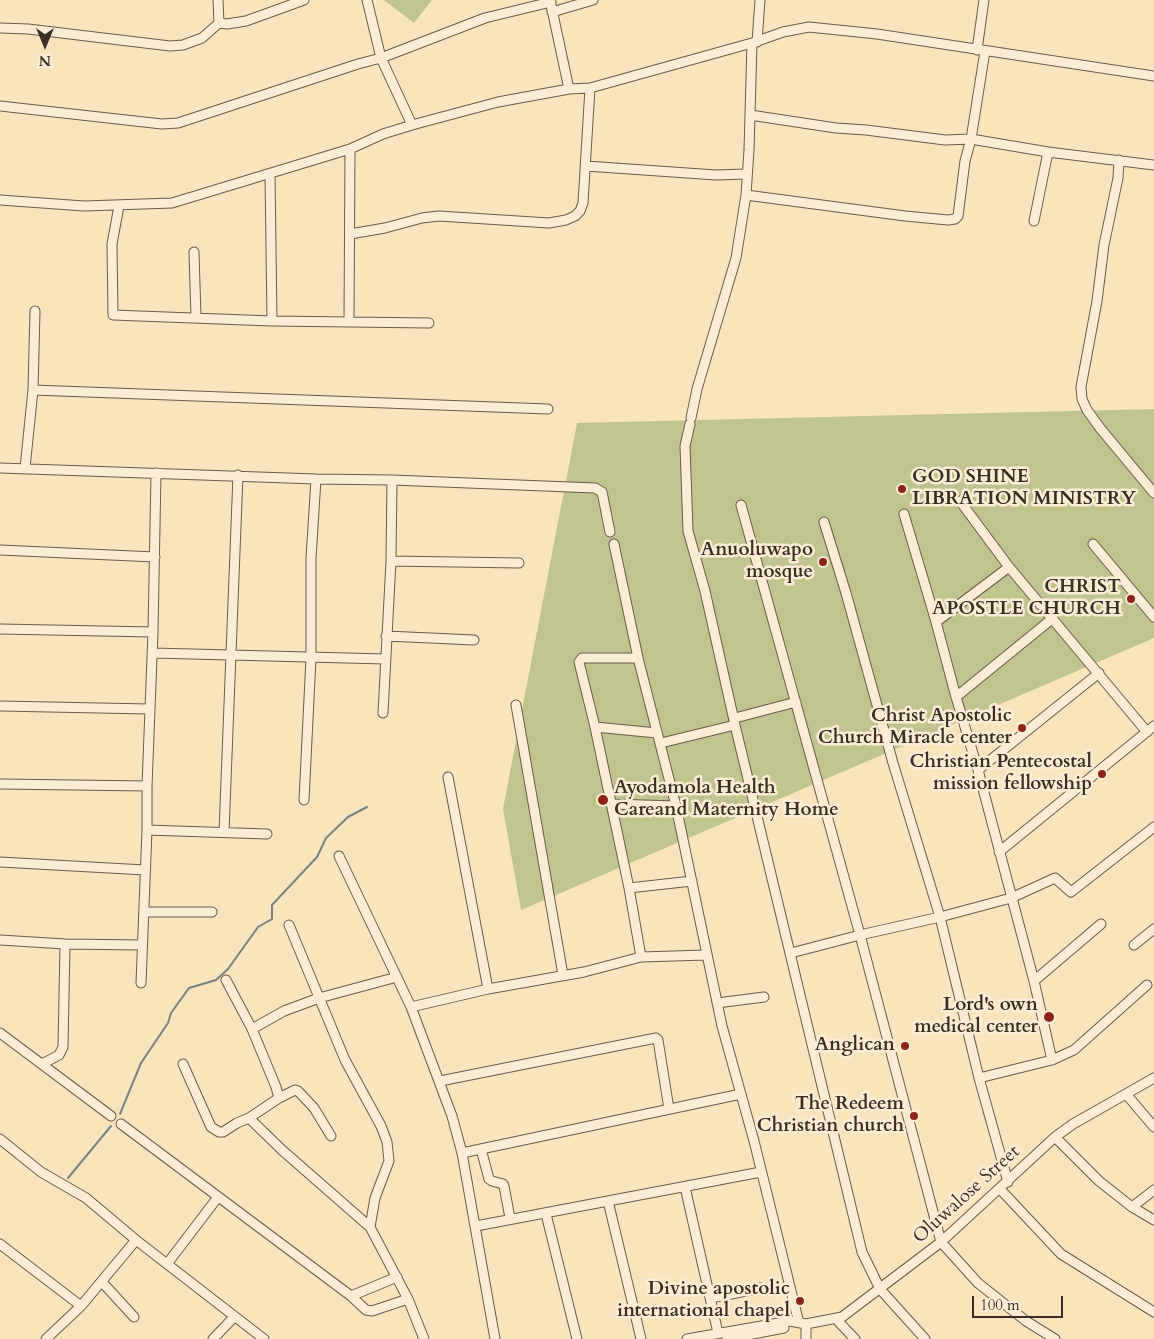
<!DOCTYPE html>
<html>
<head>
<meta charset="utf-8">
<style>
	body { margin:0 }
	#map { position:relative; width:1154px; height:1339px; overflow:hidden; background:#f9e4bc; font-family:Cardo,serif }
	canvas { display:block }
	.north { position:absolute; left:20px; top:20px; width:50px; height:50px; -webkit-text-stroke:4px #fbedd3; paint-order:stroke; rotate:180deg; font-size:14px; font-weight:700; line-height:20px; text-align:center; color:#3b2d24 }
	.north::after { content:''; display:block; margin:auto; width:18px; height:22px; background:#3b2d24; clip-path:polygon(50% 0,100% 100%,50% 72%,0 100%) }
	.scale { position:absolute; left:972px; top:1296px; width:91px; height:22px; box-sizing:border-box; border:2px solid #3b2d24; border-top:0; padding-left:6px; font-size:15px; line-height:18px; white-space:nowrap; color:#3b2d24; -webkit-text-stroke:4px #fbedd3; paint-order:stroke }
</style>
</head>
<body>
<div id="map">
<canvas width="1154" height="1339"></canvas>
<div class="north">N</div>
<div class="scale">100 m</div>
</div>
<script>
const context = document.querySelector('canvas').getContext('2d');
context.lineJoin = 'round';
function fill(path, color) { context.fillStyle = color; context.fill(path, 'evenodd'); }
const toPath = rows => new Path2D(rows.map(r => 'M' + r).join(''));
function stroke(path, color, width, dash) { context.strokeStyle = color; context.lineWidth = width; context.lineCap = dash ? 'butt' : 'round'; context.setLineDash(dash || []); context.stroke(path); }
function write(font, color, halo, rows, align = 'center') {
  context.font = font + ' Cardo,serif'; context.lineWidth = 5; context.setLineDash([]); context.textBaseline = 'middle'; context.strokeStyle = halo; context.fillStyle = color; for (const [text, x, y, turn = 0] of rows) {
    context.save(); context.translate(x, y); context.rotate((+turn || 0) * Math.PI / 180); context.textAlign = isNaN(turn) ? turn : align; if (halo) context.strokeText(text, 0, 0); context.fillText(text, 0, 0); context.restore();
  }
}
const green = toPath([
	[384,0,432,0,414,23],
	[1154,409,1154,638,521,910,503,809,577,423]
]);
const stream = toPath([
	[120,1114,141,1063,168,1023,171,1013,189,988,216,980,228,969,258,927,272,919,272,905,317,857,326,838,348,817,367,807],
	[68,1178,111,1126]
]);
const minor = toPath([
	[367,0,381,58,412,125],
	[550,0,569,89],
	[552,12,593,0],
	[219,23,227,24,246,21,304,0],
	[0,28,28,29,170,46,183,45,202,38,219,23,218,0],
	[757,42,760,0],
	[977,50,984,0],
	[0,106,162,124,178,123,358,64,381,58,485,18,551,2],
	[750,115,836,128,866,130,945,140,971,139,1048,152,1154,165],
	[1119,160,1118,178,1104,245,1097,301,1081,387,1082,399,1087,410,1100,428,1154,493],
	[586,166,716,175,746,174],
	[270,174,272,321],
	[746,195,905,216,948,220,955,219,958,216,965,161,971,139,985,51],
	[0,200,84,206,172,203,350,149,383,134,412,125,498,102,569,89,590,88,752,43,783,32,809,27,877,34,1154,76],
	[119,206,112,244,113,315,272,321,429,323],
	[1034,221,1048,152],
	[350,234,385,228,422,218,439,216,549,223,566,220,575,216,580,211,583,203,590,88],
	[194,252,196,318],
	[349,321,350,149],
	[33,390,548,409],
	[691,418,697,389,736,258,746,195,749,150,752,43],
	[690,424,685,446,688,531,705,591,735,725,862,1252,880,1289,925,1339],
	[0,468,316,479,392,480,595,488,602,492,610,532],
	[25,468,33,390,35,311],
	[960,501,1009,567,1147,732],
	[741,505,860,935,941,1242,978,1283,1026,1321,1055,1339],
	[904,514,936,622,956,697,978,770,1034,981,1052,1060],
	[824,522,846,593,893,763,940,917,979,1078,1008,1182],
	[614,544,638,658,676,806,722,1026,754,1141,799,1323],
	[1093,544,1154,617],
	[0,550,155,557],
	[391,561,519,563],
	[936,622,1009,567],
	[0,629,153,632],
	[386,636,474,640],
	[153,653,385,659],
	[638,658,582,658,579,662,595,727,629,888,641,957],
	[956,697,1053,618],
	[516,705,563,975],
	[0,706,149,709],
	[383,713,391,561,392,480],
	[735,718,796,702],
	[595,727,657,733],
	[661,743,735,725],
	[978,770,1099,673],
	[448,777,488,989],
	[0,784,147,786],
	[304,800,311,658,311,558,316,479],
	[611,804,676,806],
	[147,830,267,834],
	[224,832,238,475],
	[999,852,1154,726],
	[339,856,411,1007,452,1116,462,1153,495,1339],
	[0,862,145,870],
	[629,888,692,881],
	[144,912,212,912],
	[289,925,345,1060,381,1126,387,1142,389,1161,375,1198,370,1227],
	[0,940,65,944,142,945],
	[1134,945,1154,929],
	[791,953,860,935,940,917,1011,898,1055,878,1071,892,1154,827],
	[226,980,252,1029,276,1087,279,1098],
	[1034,981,1101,924],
	[141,983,147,830,147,786,153,632,156,473],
	[717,1003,764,997],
	[411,1007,488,989,584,972,641,957,706,955],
	[252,1029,284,1011,319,998,397,977],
	[0,1033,111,1116],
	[42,1064,59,1055,63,1047,65,944],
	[183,1064,211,1127,219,1132,223,1132,237,1123,249,1118,279,1098,295,1090,298,1091,314,1108,331,1136],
	[979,1078,1052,1060,1074,1050,1147,985],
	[440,1081,656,1038,658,1040,669,1109],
	[1126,1094,1154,1127],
	[249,1118,282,1150,370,1227,408,1299,424,1339],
	[121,1124,351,1296,366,1310,372,1311,408,1299],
	[1055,1137,1099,1181,1132,1207,1154,1220],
	[0,1139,41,1172,86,1198,136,1240,264,1339],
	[481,1149,489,1179,492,1181,503,1184,504,1186,510,1218],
	[462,1153,741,1094],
	[685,1187,718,1333],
	[1000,1189,1061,1254,1154,1312],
	[608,1201,641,1339],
	[1132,1207,1154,1190],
	[546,1214,577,1339],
	[476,1226,761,1172],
	[0,1244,81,1306],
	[167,1264,218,1197],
	[102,1282,134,1317],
	[351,1296,397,1277],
	[711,1298,761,1288],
	[836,1319,855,1339],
	[806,1324,806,1339],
	[46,1339,81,1306,136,1240],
	[213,1339,234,1317],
	[687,1339,790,1321,806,1324,842,1317,941,1242,1055,1137,1073,1124,1154,1078],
	[727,1339,784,1328]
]);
const markers = [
	[902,489,5,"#8f2418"],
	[823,562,5,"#8f2418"],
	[1131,599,5,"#8f2418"],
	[1022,728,5,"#8f2418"],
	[1102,774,5,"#8f2418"],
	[603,800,6,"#8f2418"],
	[1049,1017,6,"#8f2418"],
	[905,1046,5,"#8f2418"],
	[914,1116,5,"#8f2418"],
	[800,1301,5,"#8f2418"]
];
const poiNames = [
	["GOD SHINE",912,478,"left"],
	["LIBRATION MINISTRY",912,500,"left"],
	["Anuoluwapo",813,551],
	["mosque",813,573],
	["CHRIST",1121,588],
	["APOSTLE CHURCH",1121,610],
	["Christ Apostolic",1012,717],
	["Church Miracle center",1012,739],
	["Christian Pentecostal",1092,763],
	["mission fellowship",1092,785],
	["Ayodamola Health",614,789,"left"],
	["Careand Maternity Home",614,811,"left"],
	["Lord's own",1038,1006],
	["medical center",1038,1028],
	["Anglican",895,1046],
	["The Redeem",904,1105],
	["Christian church",904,1127],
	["Divine apostolic",790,1290],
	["international chapel",790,1312]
];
const streetNames = [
	["Oluwalose Street",967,1195,-42]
];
fill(green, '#c0c48f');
stroke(stream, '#78837e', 2);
stroke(minor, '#6a5b4a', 11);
stroke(minor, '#fbedd3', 9);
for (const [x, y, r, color] of markers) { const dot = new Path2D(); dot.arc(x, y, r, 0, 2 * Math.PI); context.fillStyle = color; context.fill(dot); stroke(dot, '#fbedd3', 2); }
write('bold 19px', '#3b2d24', '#fbedd3', poiNames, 'right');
write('19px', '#3b2d24', '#fbedd3', streetNames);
</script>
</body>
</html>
